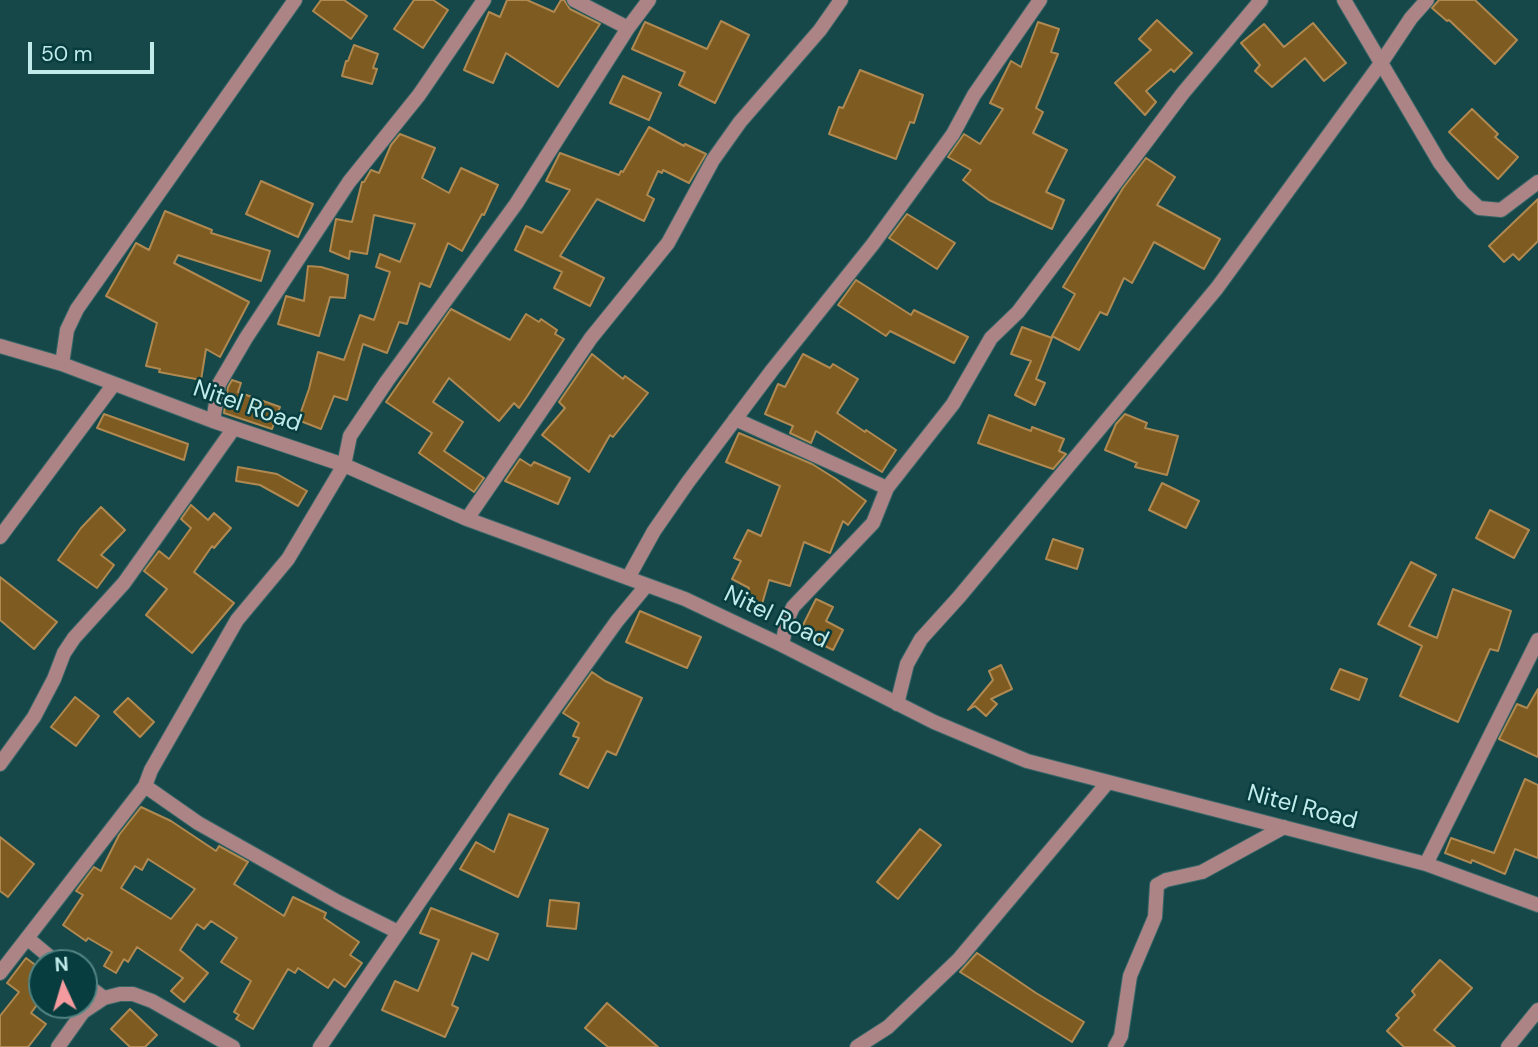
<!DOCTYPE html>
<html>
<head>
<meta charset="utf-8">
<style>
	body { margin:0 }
	#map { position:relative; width:1538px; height:1047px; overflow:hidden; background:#164849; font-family:"DM Sans",sans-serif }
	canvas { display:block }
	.north { position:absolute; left:28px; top:949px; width:70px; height:70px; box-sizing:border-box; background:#073d3e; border:2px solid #518383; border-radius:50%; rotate:356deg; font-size:19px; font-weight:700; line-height:28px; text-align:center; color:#c1ebeb }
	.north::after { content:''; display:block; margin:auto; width:24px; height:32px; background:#f49b9f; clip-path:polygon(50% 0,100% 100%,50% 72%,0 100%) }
	.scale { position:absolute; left:28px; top:42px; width:126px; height:32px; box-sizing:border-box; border:4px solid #c1ebeb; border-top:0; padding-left:9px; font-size:21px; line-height:24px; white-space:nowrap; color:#c1ebeb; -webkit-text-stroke:5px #073d3e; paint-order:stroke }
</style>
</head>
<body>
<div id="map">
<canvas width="1538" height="1047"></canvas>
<div class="north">N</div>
<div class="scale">50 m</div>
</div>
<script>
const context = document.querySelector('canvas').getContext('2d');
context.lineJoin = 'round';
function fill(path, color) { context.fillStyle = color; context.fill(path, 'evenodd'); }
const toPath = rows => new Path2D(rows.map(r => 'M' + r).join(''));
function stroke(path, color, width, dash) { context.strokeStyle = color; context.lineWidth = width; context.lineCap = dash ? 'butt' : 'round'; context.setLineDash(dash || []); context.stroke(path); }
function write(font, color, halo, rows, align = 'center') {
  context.font = font + ' "DM Sans",sans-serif'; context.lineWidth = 5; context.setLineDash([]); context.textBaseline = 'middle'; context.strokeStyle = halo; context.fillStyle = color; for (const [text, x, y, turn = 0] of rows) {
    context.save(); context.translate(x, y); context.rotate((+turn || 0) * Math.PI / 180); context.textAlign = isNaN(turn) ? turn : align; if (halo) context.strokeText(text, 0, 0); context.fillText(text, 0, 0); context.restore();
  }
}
const building = toPath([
	[321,0,344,0,367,16,351,39,313,11,321,0],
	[414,0,433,0,448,10,423,48,394,29,414,0],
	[507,0,527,0,554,12,561,0,564,0,570,9,600,24,558,87,506,53,493,83,464,70,489,12,500,17,507,0],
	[1439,0,1475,0,1517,40,1495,64,1449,20,1447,21,1432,8,1439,0],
	[1157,20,1192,53,1174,72,1171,69,1146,91,1156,102,1145,115,1115,83,1151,50,1139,39,1157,20],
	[721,21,749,35,715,103,679,85,685,72,632,49,645,22,707,49,721,21],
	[1038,22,1059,29,1051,52,1058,54,1036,108,1043,112,1033,133,1067,150,1046,192,1064,200,1052,229,989,200,963,180,971,170,948,157,964,134,980,144,1003,109,990,103,1011,61,1021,67,1038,22],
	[1313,23,1346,63,1324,81,1305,58,1272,87,1255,71,1260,65,1241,43,1264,24,1284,47,1313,23],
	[354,45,378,54,373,68,377,69,372,84,342,76,346,61,348,61,354,45],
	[860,70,923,95,914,123,910,122,896,159,829,134,839,107,843,108,860,70],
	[623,76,661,93,649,120,610,103,623,76],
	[1472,109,1498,134,1495,137,1518,157,1498,179,1449,132,1472,109],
	[649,127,684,146,685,144,706,154,689,183,663,170,662,173,658,171,647,195,654,199,644,221,597,199,560,256,604,278,590,306,554,288,562,272,515,250,526,226,542,233,570,190,546,181,560,153,619,175,621,171,623,172,649,127],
	[400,134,435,148,422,178,449,193,461,168,498,185,484,215,482,214,462,251,448,243,430,287,420,283,407,324,399,322,387,353,363,344,347,400,334,396,321,429,298,420,309,389,318,352,344,360,360,315,374,320,390,272,376,267,380,254,400,262,415,224,374,215,367,254,350,251,349,259,330,251,336,219,352,222,362,182,364,182,371,170,379,173,391,145,400,134],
	[1146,158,1175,177,1157,205,1220,239,1204,269,1154,242,1132,283,1124,278,1107,315,1100,312,1079,350,1052,336,1075,294,1063,287,1123,188,1146,158],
	[261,181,313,204,298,237,246,214,261,181],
	[1538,199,1538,241,1519,260,1513,254,1504,262,1489,246,1538,199],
	[165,211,212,230,211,233,270,251,261,281,178,255,174,263,249,302,220,357,206,349,201,380,159,372,160,369,146,366,157,323,106,296,136,243,149,250,165,211],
	[907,214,955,243,937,269,889,238,907,214],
	[308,266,321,267,348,275,345,298,330,297,319,336,278,324,286,296,304,301,308,266],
	[856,280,911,315,914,310,968,337,954,363,890,331,886,336,838,305,856,280],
	[451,309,510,340,526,314,539,322,541,319,557,330,555,334,564,339,526,398,519,408,514,403,499,421,449,378,433,402,463,422,444,451,484,478,474,492,419,453,432,433,386,402,451,309],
	[1022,327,1052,338,1036,379,1045,383,1035,405,1015,395,1031,361,1011,354,1022,327],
	[592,354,623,379,625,376,648,393,613,437,610,435,589,472,542,435,565,408,559,402,592,354],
	[803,354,830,368,833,364,858,379,837,413,865,432,866,430,896,450,882,472,816,431,811,443,790,433,793,426,765,414,778,384,785,387,803,354],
	[232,380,241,383,238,392,280,407,272,429,224,413,228,387,232,380],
	[104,414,188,444,184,460,97,428,104,414],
	[1125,414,1147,423,1145,428,1178,436,1167,475,1135,467,1137,463,1105,450,1116,424,1125,414],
	[989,415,1031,431,1032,427,1064,439,1059,451,1066,454,1053,469,978,443,989,415],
	[739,433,812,464,836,479,866,501,848,525,843,521,830,553,804,542,790,586,769,580,760,611,744,606,749,588,732,579,741,561,734,558,748,530,761,536,780,486,726,462,739,433],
	[520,459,531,466,534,462,570,478,558,504,505,481,520,459],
	[238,467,277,474,307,491,298,506,260,485,236,481,238,467],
	[1162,483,1199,501,1186,528,1149,510,1162,483],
	[191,505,208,520,214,513,231,528,214,548,212,546,194,572,234,603,192,653,146,615,167,589,144,571,159,551,169,559,191,528,181,519,191,505],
	[101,507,125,530,101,555,114,565,97,588,58,560,81,528,101,507],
	[1490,510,1529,530,1514,558,1476,538,1490,510],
	[1053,539,1083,549,1077,569,1046,559,1053,539],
	[1411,562,1436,575,1409,626,1437,638,1453,589,1511,611,1498,651,1490,649,1458,722,1400,696,1422,646,1378,624,1411,562],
	[0,577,57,622,34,649,0,620,0,577],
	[816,599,833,607,826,621,843,630,833,650,799,633,816,599],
	[640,611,701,637,687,668,626,642,640,611],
	[1001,665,1012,689,991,699,997,704,986,716,975,706,968,710,993,680,989,671,1001,665],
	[1340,669,1367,679,1359,700,1331,689,1340,669],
	[592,672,605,681,642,698,616,755,607,751,588,788,560,774,579,738,573,736,579,723,563,713,592,672],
	[1538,689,1538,757,1499,739,1517,704,1527,708,1538,689],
	[75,697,99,716,76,746,51,727,75,697],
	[128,698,154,722,140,737,114,712,128,698],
	[1525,779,1538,785,1538,858,1515,849,1505,874,1472,860,1471,863,1445,853,1451,838,1494,853,1525,779],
	[141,807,171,821,216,851,219,846,248,862,234,884,284,916,293,897,326,913,324,918,359,942,350,955,362,963,345,987,334,979,328,988,298,968,295,973,288,969,253,1029,236,1019,239,1015,234,1012,251,981,221,962,237,938,211,921,204,929,197,924,180,950,208,973,184,1002,171,991,183,978,137,947,128,962,124,959,116,973,104,966,112,952,88,938,86,941,63,925,83,895,76,891,94,867,101,871,119,835,141,807],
	[148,859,195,889,171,919,121,888,135,866,142,870,148,859],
	[509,814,548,829,518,897,460,869,476,842,494,852,509,814],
	[920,829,941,845,898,899,877,882,920,829],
	[0,837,34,864,8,897,0,891,0,837],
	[550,900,579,903,576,929,547,926,550,900],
	[431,908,498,934,488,960,472,953,452,1005,458,1008,445,1037,382,1010,395,981,418,991,439,940,420,933,431,908],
	[977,953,1036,993,1084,1022,1072,1042,960,972,977,953],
	[26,958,42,970,42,998,31,1013,46,1024,28,1047,0,1047,0,1016,19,992,7,983,26,958],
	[1440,960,1472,988,1434,1030,1455,1047,1404,1047,1387,1031,1399,1018,1396,1015,1415,995,1412,991,1440,960],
	[607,1003,658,1047,608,1047,585,1028,607,1003],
	[130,1009,157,1035,145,1047,130,1047,111,1029,130,1009]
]);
const street = toPath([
	[574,0,628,28],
	[1344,0,1440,163,1463,193,1479,208,1501,210,1538,182],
	[0,346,62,364,213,421,344,465,467,519,685,599,782,645,934,722,1027,761,1426,864,1538,905],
	[62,364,67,330,77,309,295,0],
	[735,419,887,488],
	[213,421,219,384,246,338,349,182,419,95,484,0],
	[467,519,591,338,668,243,713,160,740,122,820,30,841,0],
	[0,537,114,384],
	[628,578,654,531,688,482,773,369,873,244,953,134,974,95,1040,0],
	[782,645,787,620,793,607,873,523,887,488,953,404,991,338,1018,312,1183,93,1261,0],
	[897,704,907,664,921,639,959,597,1217,288,1381,63,1411,18,1427,0],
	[0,764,34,717,54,679,64,653,74,638,124,583,234,428],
	[145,786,198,823,338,902,398,932],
	[1426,864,1538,640],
	[27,938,57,963],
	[0,973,145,786,151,770,237,620,288,559,344,465,350,436,387,381,516,204,628,28,649,0],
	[84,983,104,998],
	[58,1047,83,1012,104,998,120,994,133,994,152,1001,233,1047],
	[320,1047,502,781,617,621,646,586],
	[857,1047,888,1027,959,959,1108,782],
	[1115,1047,1121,1036,1130,976,1155,917,1157,885,1166,880,1202,872,1284,827],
	[1508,1047,1538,1010]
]);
const streetNames = [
	["Nitel Road",247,407,19],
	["Nitel Road",776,618,26],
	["Nitel Road",1302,808,15]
];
fill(building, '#7e5b21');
stroke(building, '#af8951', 2);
stroke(street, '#356566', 16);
stroke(street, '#ac8485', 14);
write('24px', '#c1ebeb', '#073d3e', streetNames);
</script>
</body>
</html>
